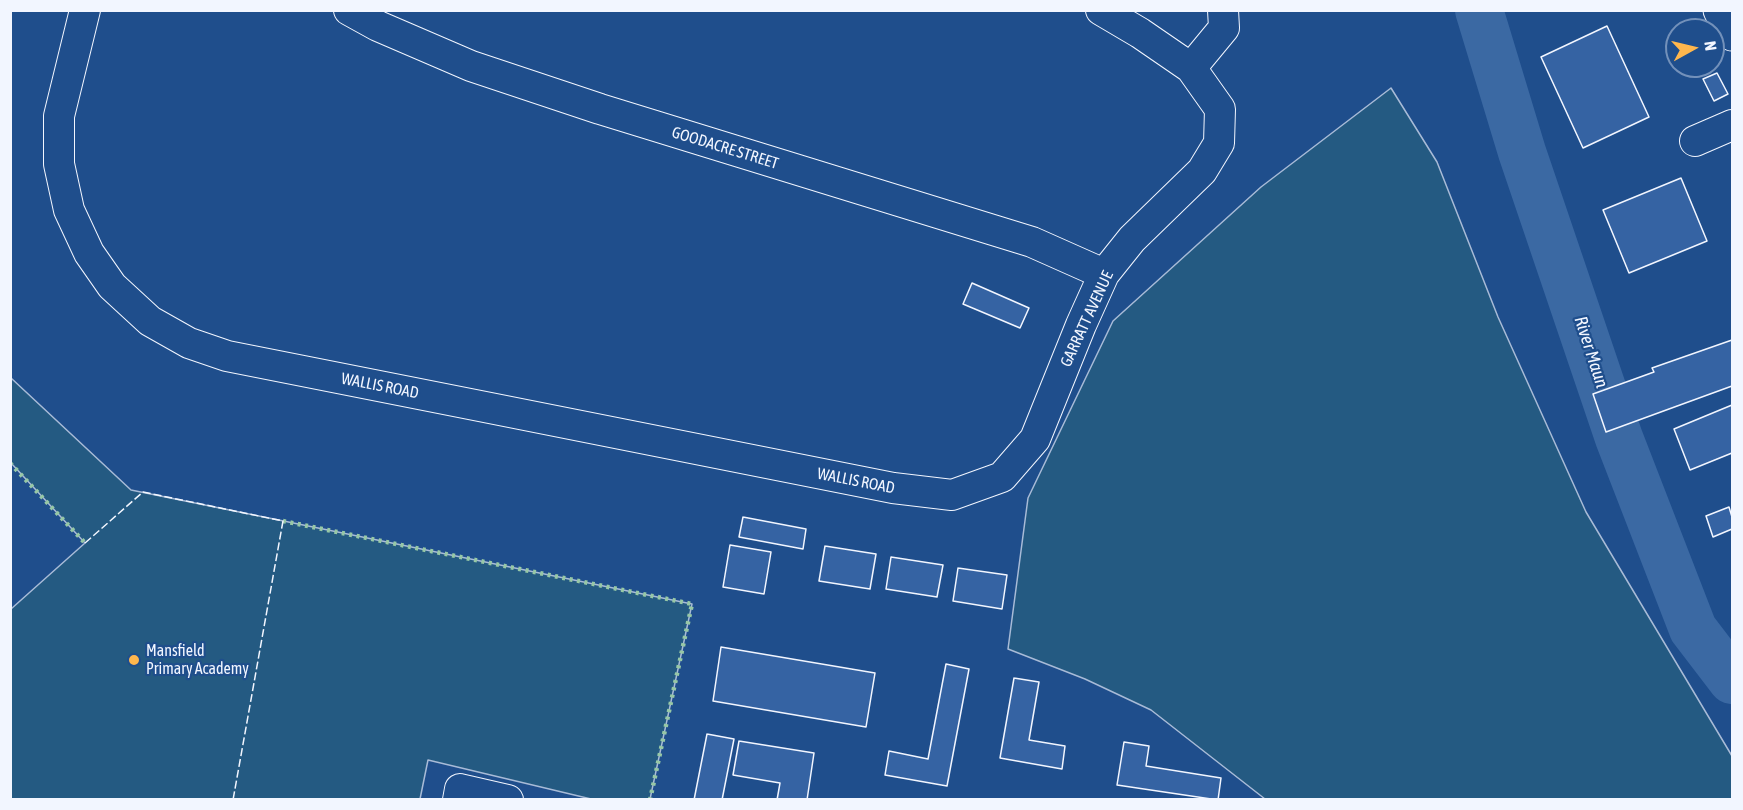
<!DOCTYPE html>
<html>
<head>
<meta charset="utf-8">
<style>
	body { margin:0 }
	#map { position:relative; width:1743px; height:810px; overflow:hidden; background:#1f4e8c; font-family:"Asap Condensed",sans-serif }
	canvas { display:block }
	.frame { position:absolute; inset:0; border:12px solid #f2f6ff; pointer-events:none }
	.north { position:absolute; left:1665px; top:18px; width:60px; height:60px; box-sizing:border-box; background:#1f4e8c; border:2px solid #7391ba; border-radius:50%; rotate:82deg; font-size:16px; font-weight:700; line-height:24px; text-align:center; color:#f2f6ff }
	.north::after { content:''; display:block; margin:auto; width:21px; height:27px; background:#ffb74d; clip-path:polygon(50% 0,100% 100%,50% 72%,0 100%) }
</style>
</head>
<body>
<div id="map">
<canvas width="1743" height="810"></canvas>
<div class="frame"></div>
<div class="north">N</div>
</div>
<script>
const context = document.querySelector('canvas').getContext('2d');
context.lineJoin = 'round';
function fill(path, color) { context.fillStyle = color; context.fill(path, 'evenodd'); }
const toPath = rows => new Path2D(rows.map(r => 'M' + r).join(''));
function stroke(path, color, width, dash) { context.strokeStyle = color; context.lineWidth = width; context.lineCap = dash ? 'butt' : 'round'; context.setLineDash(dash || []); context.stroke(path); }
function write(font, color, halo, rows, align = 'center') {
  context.font = font + ' "Asap Condensed",sans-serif'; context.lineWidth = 4.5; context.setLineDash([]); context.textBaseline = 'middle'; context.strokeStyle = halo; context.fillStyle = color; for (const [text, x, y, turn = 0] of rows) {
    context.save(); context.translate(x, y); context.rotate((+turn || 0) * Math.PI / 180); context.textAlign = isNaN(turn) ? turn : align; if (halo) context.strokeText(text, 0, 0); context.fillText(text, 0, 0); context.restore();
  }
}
const green = toPath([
	[1391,88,1437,162,1498,317,1586,512,1732,756,1732,799,1265,799,1151,710,1085,679,1008,649,1028,498,1113,321,1261,187,1391,88],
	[11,378,131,490,692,604,650,799,591,799,428,760,420,799,11,799,11,609,85,543,11,463,11,378]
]);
const river = toPath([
	[1479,10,1522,152,1619,438,1693,629,1732,680]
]);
const building = toPath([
	[1607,26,1649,117,1583,148,1541,57,1607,26],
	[1717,73,1728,94,1714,101,1703,79,1717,73],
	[1681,178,1707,241,1629,273,1603,210,1681,178],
	[972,283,1029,308,1020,328,963,304,972,283],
	[1732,340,1732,386,1606,432,1593,394,1654,372,1652,368,1732,340],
	[1732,405,1732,453,1690,470,1674,429,1732,405],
	[1729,507,1732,517,1732,529,1713,537,1706,516,1729,507],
	[743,517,806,529,803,549,739,537,743,517],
	[730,545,771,552,764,594,723,587,730,545],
	[825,546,876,554,870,589,819,581,825,546],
	[891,557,943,565,937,597,886,589,891,557],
	[958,568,1007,575,1002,609,953,601,958,568],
	[721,647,875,673,866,727,713,701,721,647],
	[946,664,969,669,947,786,885,775,889,751,928,759,946,664],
	[1014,678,1039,682,1029,740,1065,746,1062,769,1000,758,1014,678],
	[707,734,734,739,722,800,694,800,707,734],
	[739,741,814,753,807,800,777,800,780,783,733,775,739,741],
	[1124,742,1149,746,1146,766,1221,778,1218,800,1117,785,1124,742]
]);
const minor = toPath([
	[85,10,59,116,59,164,69,210,89,253,112,286,150,321,189,343,227,356,490,408,893,488,952,495,1002,477,1035,439,1081,325,1104,274,1132,239,1202,171,1219,143,1220,109,1191,68,1140,33,1101,10],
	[349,10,378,26,471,66,600,109,1032,242,1104,274],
	[1191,68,1224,28,1223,10],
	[1695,141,1732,125],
	[458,800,460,789,508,800]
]);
const major = toPath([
	[1720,10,1732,34]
]);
const hedge = toPath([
	[10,463,85,543],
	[283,521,692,604,650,800]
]);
const fence = toPath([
	[85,543,143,492,283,521,233,800]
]);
const markers = [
	[134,660,6,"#ffb74d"]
];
const streetNames = [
	["GOODACRE STREET",725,148,17],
	["GARRATT AVENUE",1087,319,-65],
	["WALLIS ROAD",380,386,11],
	["WALLIS ROAD",856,481,11]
];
const poiNames = [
	["Mansfield",146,651],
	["Primary Academy",146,669]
];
const waterNames = [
	["River Maun",1591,352,72]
];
fill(green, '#245a82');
stroke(green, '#a8bbd7', 1.5);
stroke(river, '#3b69a3', 48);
fill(building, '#3563a3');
stroke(building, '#f2f6ff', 1.5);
stroke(minor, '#f2f6ff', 32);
stroke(major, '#f2f6ff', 35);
stroke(minor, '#1f4e8c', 30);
stroke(major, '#1f4e8c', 33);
stroke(hedge, '#97c8a6', 4.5, [3, 4.5]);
stroke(fence, '#f2f6ff', 1.5, [8, 3]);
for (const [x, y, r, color] of markers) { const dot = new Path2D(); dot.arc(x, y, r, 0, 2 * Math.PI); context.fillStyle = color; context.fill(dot); stroke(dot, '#1f4e8c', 2); }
write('16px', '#f2f6ff', '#1f4e8c', streetNames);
write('16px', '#f2f6ff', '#1f4e8c', poiNames, 'left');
write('italic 18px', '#f2f6ff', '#1f4e8c', waterNames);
</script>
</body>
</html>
